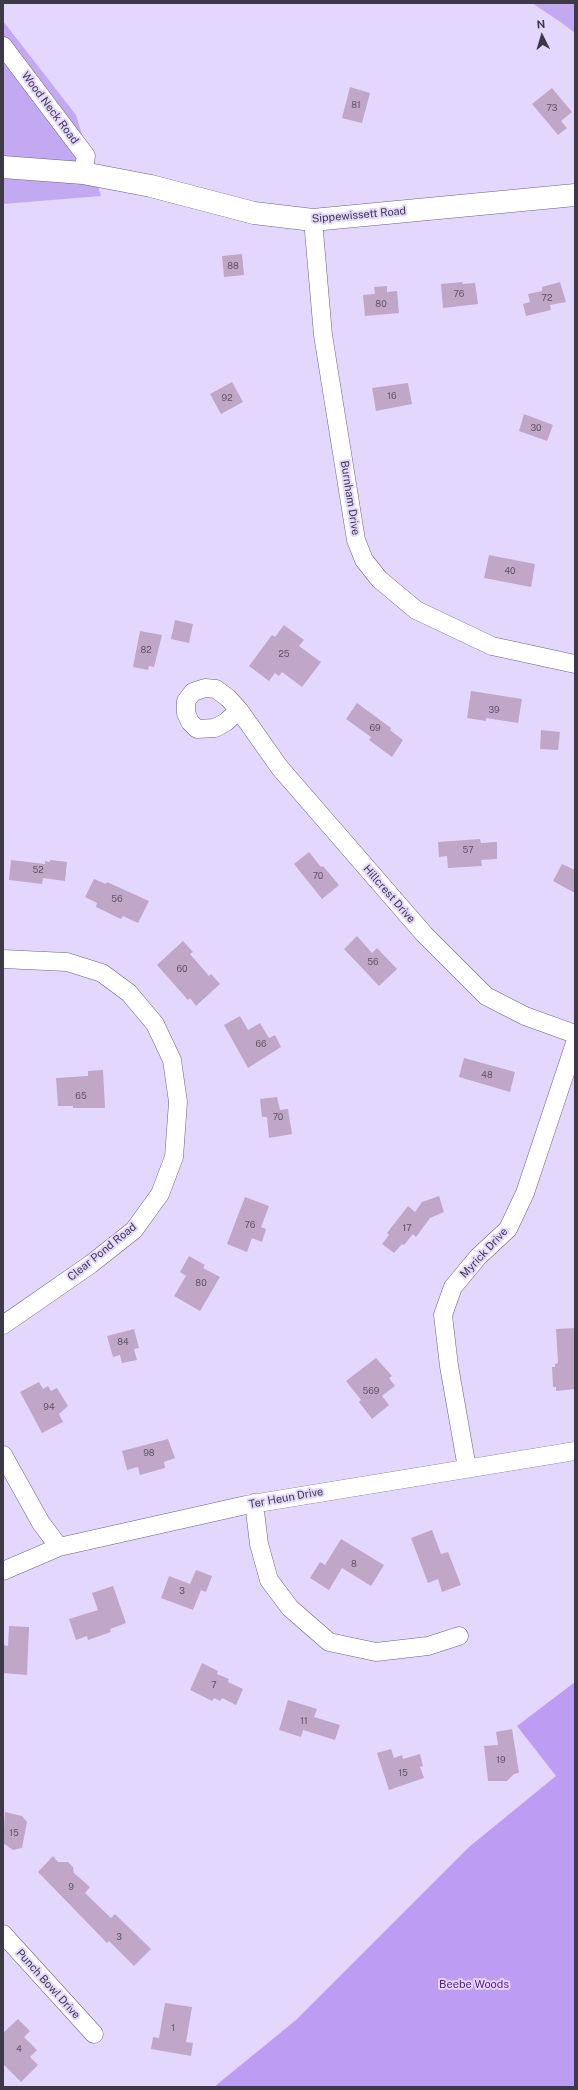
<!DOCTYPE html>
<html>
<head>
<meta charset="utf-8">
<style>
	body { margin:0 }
	#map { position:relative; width:578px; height:2090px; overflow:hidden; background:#e4d7fd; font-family:"Public Sans",sans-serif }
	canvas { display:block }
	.frame { position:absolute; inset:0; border:4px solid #3e3948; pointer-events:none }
	.north { position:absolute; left:522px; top:16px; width:40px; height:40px; -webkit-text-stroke:3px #e4d7fd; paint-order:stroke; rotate:355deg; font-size:11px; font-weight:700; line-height:16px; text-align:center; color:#3e3948 }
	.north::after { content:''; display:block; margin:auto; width:14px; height:18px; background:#3e3948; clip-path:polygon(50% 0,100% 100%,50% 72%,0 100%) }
</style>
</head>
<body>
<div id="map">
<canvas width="578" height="2090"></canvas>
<div class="frame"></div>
<div class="north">N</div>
</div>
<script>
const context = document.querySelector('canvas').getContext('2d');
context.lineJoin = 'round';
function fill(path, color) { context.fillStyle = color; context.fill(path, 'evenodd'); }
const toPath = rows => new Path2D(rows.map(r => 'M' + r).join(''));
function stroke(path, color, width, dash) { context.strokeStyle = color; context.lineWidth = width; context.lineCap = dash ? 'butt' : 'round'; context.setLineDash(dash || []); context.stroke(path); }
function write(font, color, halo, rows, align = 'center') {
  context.font = font + ' "Public Sans",sans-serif'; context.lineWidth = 4; context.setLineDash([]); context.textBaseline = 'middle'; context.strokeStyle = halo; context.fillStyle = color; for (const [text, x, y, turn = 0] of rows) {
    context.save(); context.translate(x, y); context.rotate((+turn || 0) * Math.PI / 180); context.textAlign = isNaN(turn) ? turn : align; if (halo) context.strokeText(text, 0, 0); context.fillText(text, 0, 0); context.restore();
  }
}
const green = toPath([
	[532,3,575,3,575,33,562,23],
	[3,21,76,115,101,196,3,204]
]);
const forest = toPath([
	[575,1682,575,2087,214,2087,296,2020,469,1847,556,1776,517,1726]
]);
const building = toPath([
	[350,87,370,93,362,123,342,118],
	[552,88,572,112,561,121,567,128,558,135,532,104],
	[242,254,244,275,224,277,222,256],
	[462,282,463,284,475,283,478,304,443,308,441,284],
	[560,282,566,302,550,305,551,310,526,316,523,304,530,302,528,294,542,291,542,287],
	[387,286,387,292,397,291,399,313,365,316,363,295,375,294,374,287],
	[232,382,243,402,221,414,210,394],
	[408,383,412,404,376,411,372,388],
	[524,414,553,425,547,441,519,431],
	[489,555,535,564,531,587,484,578],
	[175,620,193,624,189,643,171,639],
	[284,625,304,640,299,646,321,662,302,687,282,672,279,676,275,673,269,681,249,666,272,635,275,637],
	[140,631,162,635,154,667,149,666,148,670,133,667],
	[471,691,522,699,518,723,486,718,486,721,467,718],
	[357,703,391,728,390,730,403,740,392,757,369,740,371,737,346,719],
	[541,730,560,732,558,750,540,749],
	[480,839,481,843,497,842,497,859,481,860,482,866,448,868,447,856,439,857,438,842],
	[309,852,321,867,323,866,339,885,322,899,294,864],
	[11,860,45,864,45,861,50,862,50,860,67,862,65,881,43,878,42,884,9,880],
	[562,864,575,870,575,893,553,881],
	[94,879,106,884,107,882,149,901,138,923,123,916,121,919,96,907,97,903,85,897],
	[357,936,372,953,377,948,397,969,379,986,344,949],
	[183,941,193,952,190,954,209,976,211,974,220,984,196,1006,190,998,188,1000,157,965],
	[240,1016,248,1030,260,1023,269,1038,275,1035,281,1047,248,1068,224,1025],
	[464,1058,515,1072,510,1092,459,1077],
	[103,1070,105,1108,73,1108,73,1106,58,1106,56,1078,88,1076,88,1071],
	[277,1097,280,1110,288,1109,292,1134,269,1138,267,1117,262,1117,260,1099],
	[439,1196,444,1212,430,1218,416,1237,413,1234,404,1245,402,1244,394,1253,382,1244,389,1235,387,1233,408,1206,415,1212,422,1202],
	[245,1197,269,1206,261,1227,266,1229,262,1242,252,1238,247,1252,227,1244],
	[189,1256,205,1265,203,1268,220,1277,200,1311,174,1296,186,1276,180,1272],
	[575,1328,575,1389,556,1391,556,1387,553,1387,552,1367,555,1367,555,1364,558,1363,556,1329],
	[134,1329,139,1348,134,1349,137,1360,122,1363,120,1355,113,1357,107,1336],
	[376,1358,392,1376,389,1378,395,1386,382,1396,389,1405,372,1419,359,1402,361,1400,346,1381],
	[39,1382,43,1389,48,1386,51,1391,57,1388,68,1406,59,1414,63,1422,42,1433,20,1392],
	[168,1439,175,1458,164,1462,165,1468,140,1475,138,1467,127,1470,122,1451],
	[432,1530,441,1554,448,1552,461,1585,442,1592,438,1579,428,1583,411,1538],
	[341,1539,384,1565,371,1586,342,1568,329,1590,310,1578,320,1562,325,1565],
	[196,1570,212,1576,206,1592,201,1590,193,1610,161,1598,169,1576,190,1584],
	[113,1586,126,1623,110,1629,111,1632,88,1640,87,1636,76,1640,69,1619,98,1610,92,1593],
	[9,1626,29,1627,27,1675,3,1673,3,1645,8,1646],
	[202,1663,218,1671,217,1674,229,1679,228,1682,243,1689,236,1705,222,1698,220,1701,214,1698,212,1701,190,1690],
	[288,1700,317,1709,314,1717,340,1725,335,1740,303,1730,301,1737,279,1730],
	[512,1729,519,1773,514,1774,507,1781,488,1781,484,1746,498,1745,496,1732],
	[391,1749,394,1758,402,1755,403,1759,420,1754,423,1766,420,1767,424,1778,389,1790,377,1753],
	[5,1812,22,1816,27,1822,22,1848,13,1850,3,1843],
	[53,1856,58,1862,68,1862,73,1867,74,1873,90,1887,85,1893,111,1918,115,1914,151,1949,134,1966,109,1941,107,1943,38,1872],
	[165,2003,192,2007,186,2042,193,2043,191,2056,151,2049,153,2037,159,2038],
	[18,2019,30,2031,24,2037,37,2050,30,2057,38,2065,21,2082,3,2064,3,2033]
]);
const minor = toPath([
	[3,46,86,156,83,173],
	[313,220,323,335,356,540,364,560,379,579,416,610,492,646,575,664],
	[239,710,226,722,215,728,197,729,190,722,186,713,186,701,193,692,205,688,216,689,228,698,239,710,280,768,424,934,486,996,525,1016,575,1034],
	[3,959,67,962,102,973,129,993,155,1024,172,1060,178,1102,174,1157,160,1194,134,1230,91,1264,3,1325],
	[3,1455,41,1523,59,1547],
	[467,1468,449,1366,443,1315,453,1287,478,1257,508,1229,525,1193,575,1043],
	[254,1503,259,1544,269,1580,290,1608,329,1642,376,1652,428,1646,459,1636],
	[3,1571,59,1547,246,1505,575,1451],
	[3,1934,94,2034]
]);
const secondary = toPath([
	[3,167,83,173,151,186,254,213,313,220,575,195]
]);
const numberNames = [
	["81",356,105],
	["73",552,108],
	["88",233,266],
	["76",459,294],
	["72",547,298],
	["80",381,304],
	["16",392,396],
	["92",227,398],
	["30",536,428],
	["40",510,571],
	["82",146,650],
	["25",284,654],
	["39",494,710],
	["69",375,728],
	["57",468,850],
	["52",38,870],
	["70",318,876],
	["56",117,899],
	["56",373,962],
	["60",182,969],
	["66",261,1044],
	["48",487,1075],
	["65",81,1096],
	["70",278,1117],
	["76",250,1225],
	["17",407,1228],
	["80",201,1283],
	["84",123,1342],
	["569",371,1391],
	["94",49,1407],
	["98",149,1453],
	["8",354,1564],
	["3",182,1591],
	["7",214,1685],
	["11",304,1721],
	["19",501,1760],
	["15",403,1773],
	["15",14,1833],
	["9",71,1887],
	["3",119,1937],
	["1",173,2028],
	["4",19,2049]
];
const streetNames = [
	["Wood Neck Road",50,108,53],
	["Sippewissett Road",359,215,-5],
	["Burnham Drive",350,498,81],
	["Hillcrest Drive",389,894,49],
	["Clear Pond Road",102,1252,-39],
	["Myrick Drive",484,1253,-47],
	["Ter Heun Drive",286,1498,-10],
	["Punch Bowl Drive",48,1984,48]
];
const parkNames = [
	["Beebe Woods",474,1985]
];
fill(green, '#c3a8f2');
fill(forest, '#bd9cf4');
fill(building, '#c1a7c7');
stroke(minor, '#6c6082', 19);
stroke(secondary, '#6c6082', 23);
stroke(minor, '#fff', 18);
stroke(secondary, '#fff', 22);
write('9px', '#5f5468', null, numberNames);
write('11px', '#3e3948', '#e4d7fd', streetNames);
write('11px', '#571396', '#e4d7fd', parkNames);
</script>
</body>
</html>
